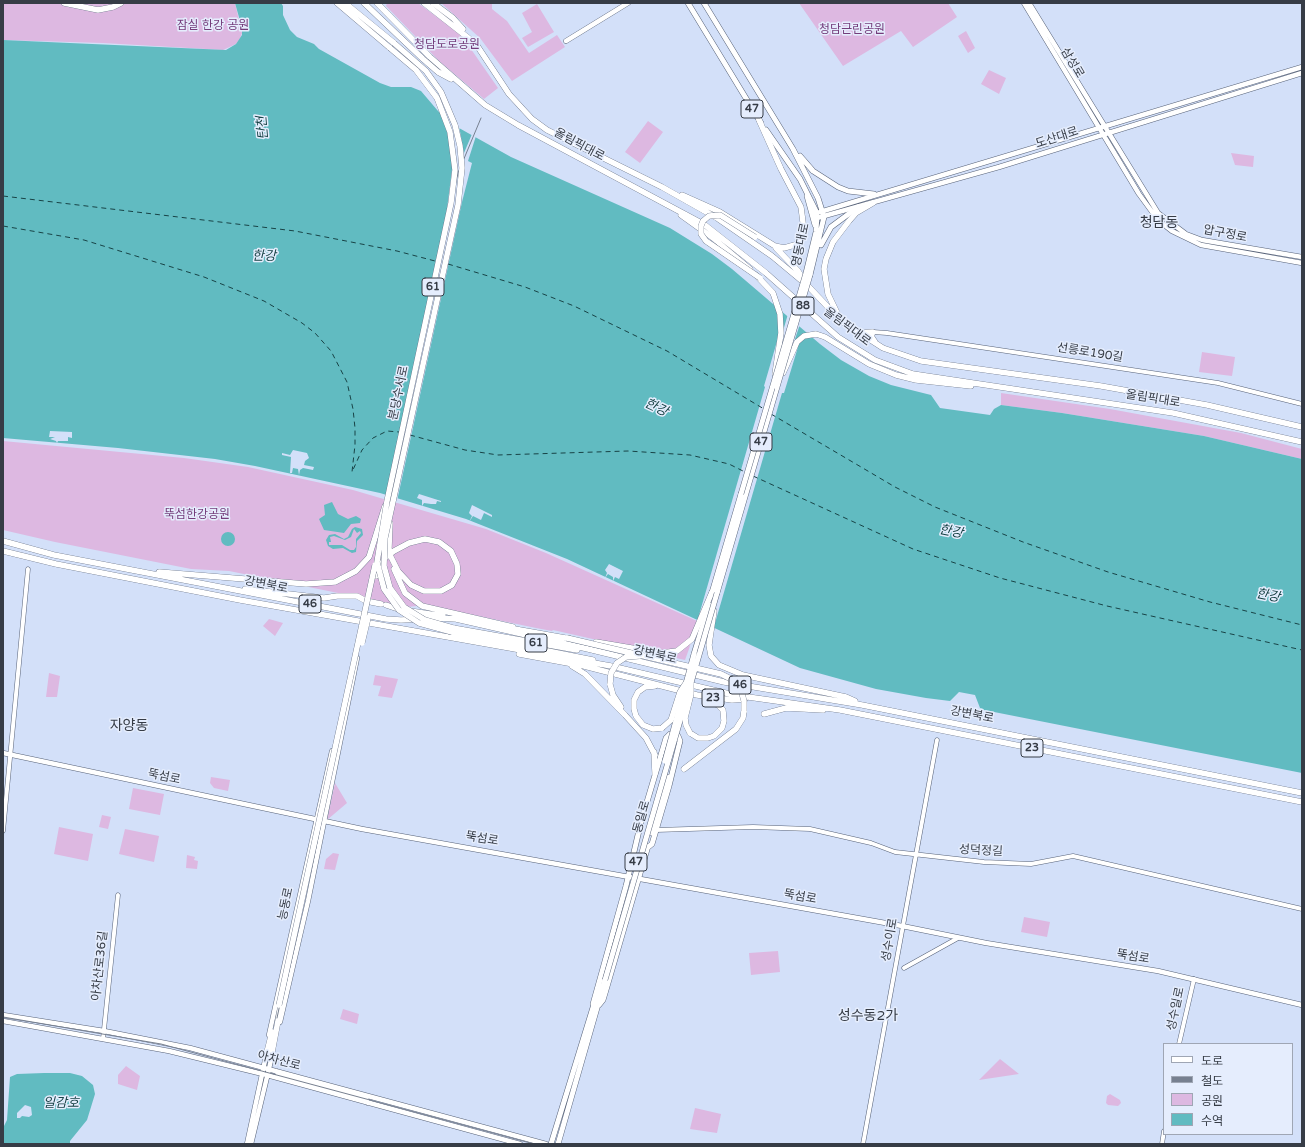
<!DOCTYPE html>
<html>
<head>
<meta charset="utf-8">
<style>
	body { margin:0 }
	#map { position:relative; width:1305px; height:1147px; overflow:hidden; background:#d3e0f9; font-family:"Varela Round","Noto Sans KR",sans-serif }
	canvas { display:block }
	.frame { position:absolute; inset:0; border:4px solid #363c46; pointer-events:none }
	.legend { position:absolute; left:1163px; top:1043px; width:130px; height:92px; box-sizing:border-box; background:#e5edfd; border:1px solid #9fa6b4; margin:0; padding:5px 7px; list-style:none; font-size:12px; color:#363c46 }
	.legend li { display:flex; align-items:center; gap:8px; height:20px }
	.legend b { width:20px; border:1px solid #9fa6b4 }
</style>
</head>
<body>
<div id="map">
<canvas width="1305" height="1147"></canvas>
<div class="frame"></div>
<ul class="legend">
<li><b style="height:5px;background:#fff"></b>도로</li>
<li><b style="height:5px;background:#778090"></b>철도</li>
<li><b style="height:11px;background:#ddb8e1"></b>공원</li>
<li><b style="height:11px;background:#61bbc1"></b>수역</li>
</ul>
</div>
<script>
const context = document.querySelector('canvas').getContext('2d');
context.lineJoin = 'round';
function fill(path, color) { context.fillStyle = color; context.fill(path, 'evenodd'); }
const toPath = rows => new Path2D(rows.map(r => 'M' + r).join(''));
function stroke(path, color, width, dash) { context.strokeStyle = color; context.lineWidth = width; context.lineCap = dash ? 'butt' : 'round'; context.setLineDash(dash || []); context.stroke(path); }
function write(font, color, halo, rows, align = 'center') {
  context.font = font + ' "Varela Round","Noto Sans KR",sans-serif'; context.lineWidth = 3; context.setLineDash([]); context.textBaseline = 'middle'; context.strokeStyle = halo; context.fillStyle = color; for (const [text, x, y, turn = 0] of rows) {
    context.save(); context.translate(x, y); context.rotate((+turn || 0) * Math.PI / 180); context.textAlign = isNaN(turn) ? turn : align; if (halo) context.strokeText(text, 0, 0); context.fillText(text, 0, 0); context.restore();
  }
}
const green = toPath([
	[3,3,235,3,242,33,240,39,236,44,223,50,103,43,3,40],
	[387,3,418,3,452,28,459,33,473,52,498,88,484,99,439,61,386,6],
	[441,3,492,3,492,9,507,21,529,53,557,35,565,47,512,81,480,38],
	[799,3,948,3,957,17,913,47,901,31,843,66],
	[537,4,554,32,528,47,522,38,532,32,522,13],
	[966,31,975,48,968,53,958,36],
	[989,70,1006,78,999,94,981,84],
	[648,121,663,132,640,163,625,152],
	[1231,153,1254,156,1253,167,1235,165],
	[1202,352,1235,357,1232,376,1199,372],
	[1001,393,1110,409,1241,433,1302,449,1302,459,1204,436,1062,413,1001,405],
	[3,441,184,458,248,467,353,490,486,529,546,553,697,621,689,649,685,660,553,630,552,631,536,628,425,605,399,608,358,597,229,571,191,569,55,542,3,530],
	[269,619,283,623,275,636,263,626],
	[49,673,60,676,57,697,46,697],
	[375,675,398,679,392,698,378,696,381,686,373,685],
	[211,777,230,780,228,791,214,788,210,783],
	[335,783,347,803,327,820],
	[133,788,164,794,160,815,129,809],
	[102,815,111,817,108,829,99,827],
	[59,827,93,834,88,861,54,854],
	[125,829,159,836,154,862,119,854],
	[333,853,339,854,335,870,324,869,326,859],
	[187,855,195,857,194,860,198,861,197,869,186,868],
	[1024,917,1050,922,1047,937,1021,932],
	[778,951,780,972,751,975,749,953],
	[343,1009,359,1014,357,1024,340,1019],
	[1000,1059,1019,1074,979,1080],
	[126,1066,140,1076,137,1090,118,1084,118,1075],
	[1110,1094,1120,1100,1121,1103,1118,1106,1108,1105,1106,1103,1107,1096],
	[695,1108,721,1114,717,1133,690,1129]
]);
const water = toPath([
	[235,3,281,3,283,6,283,15,290,30,297,37,314,44,319,49,380,83,391,87,411,87,421,91,438,111,459,128,511,157,670,228,712,254,732,269,820,344,841,360,869,376,891,385,931,395,940,408,990,415,994,409,1001,405,1062,413,1204,436,1302,459,1302,773,984,710,980,708,975,695,959,692,950,701,926,698,876,689,800,668,567,559,466,519,380,493,255,466,215,459,118,448,3,438,3,40,226,50,236,44,242,35,242,28],
	[332,502,338,514,348,519,356,516,361,519,360,523,351,524,344,533,324,530,319,519,325,515,324,505],
	[355,527,362,529,363,535,357,541,356,552,352,553,343,548,333,549,328,546,326,540,329,535,335,534,344,539,348,537,352,529],
	[354,529,357,533,360,531,361,533,356,539,356,547,354,550,350,550,342,545,329,545,329,542,331,542,330,537,334,536,345,540,351,537],
	'221 539a7 7 0 1 1 14 0a7 7 0 1 1-14 0Z',
	[44,1073,70,1073,82,1076,93,1085,95,1094,87,1120,70,1141,70,1144,3,1144,3,1128,7,1120,10,1077,17,1074],
	[25,1105,31,1107,32,1115,29,1117,22,1116,20,1118,17,1118,17,1113]
]);
const pier = toPath([
	[439,109,459,126,464,153,472,134,476,136,468,161,472,163,462,202,397,501,387,497,447,209,453,162,445,121],
	[788,314,800,324,795,339,798,347,784,393,782,393,713,630,697,622,765,387,764,386,778,338,783,331],
	[50,431,72,432,72,438,68,437,68,441,58,441,57,443,56,441,50,439,55,437,49,437],
	[293,450,307,453,309,458,313,459,309,458,305,461,304,465,314,467,313,470,303,468,300,470,299,475,298,469,293,468,292,473,290,473,291,457,282,455,282,453,290,455],
	[419,494,441,501,441,502,437,501,436,504,431,504,424,503,422,506,422,500,417,498],
	[472,505,492,515,492,517,484,513,481,520,473,516,469,522,472,516,469,513],
	[609,564,623,571,619,579,615,577,613,581,613,577,608,574,605,578,607,573,605,570]
]);
const ferry = toPath([
	[3,196,295,231,397,251,435,261],
	[3,226,84,240,204,277,264,301,302,323,315,333,331,351,347,382,353,409,355,428,355,445,352,472,362,450,373,438,387,431,399,432],
	[448,264,525,287,574,306,667,351,764,409],
	[771,414,895,487,935,507,1023,542,1108,572,1210,602,1302,625],
	[410,435,465,450,498,455,628,451,690,455,729,464,745,472],
	[753,476,913,549,1000,578,1107,606,1302,650]
]);
const tertiary = toPath([
	[873,332,887,333,1218,383,1302,404],
	[656,830,753,827,810,829,871,843,895,852,984,862,1031,864,1073,856,1302,909],
	[3,831,28,569],
	[904,968,958,938],
	[103,1039,118,895],
	[1179,1044,1194,979],
	[863,1144,937,740],
	[1162,1144,1164,1131]
]);
const secondary = toPath([
	[1024,3,1139,194,1158,220,1172,231,1201,245,1302,263],
	[1029,3,1158,213,1186,234,1202,240,1302,257],
	[566,41,628,3],
	[820,212,1302,67],
	[817,218,999,167,1302,73],
	[3,753,362,829,902,926,986,943,1158,971,1302,1005],
	[3,1015,104,1031,190,1048,546,1144],
	[3,1021,169,1051,267,1075,520,1144],
	[280,1022,308,901,357,658],
	[269,1035,332,751],
	[276,1071,279,1075,366,1099,368,1103],
	[247,1144,266,1056,265,1054],
	[251,1144,272,1056]
]);
const primary = toPath([
	[688,3,761,123],
	[704,3,793,149,818,198,824,217,810,275],
	[766,130,800,179,817,213,816,232,806,273],
	[800,156,813,171,838,187,848,191,874,194],
	[807,196,815,225],
	[821,245,831,227,858,207],
	[717,593,777,387],
	[711,596,741,494],
	[694,654,709,605],
	[652,833,668,777],
	[593,1004,626,886,641,822,666,738,670,734,678,736,680,741,669,786,652,844,647,848],
	[599,1005,603,1000,606,990,648,846],
	[551,1144,595,1001],
	[558,1144,605,980]
]);
const trunk = toPath([
	[64,3,98,10,113,7,121,3],
	[337,3,390,48],
	[345,3,394,43],
	[364,3,423,59,438,72,451,79],
	[377,3,430,57,485,105,518,125,705,225,766,273,838,337,875,360,913,374,1173,413,1302,442],
	[424,3,476,44,509,94,532,119,547,130,662,187,717,218,772,256,808,286,841,321,883,348,921,361,1101,386,1207,405,1302,427],
	[433,3,453,18,463,29],
	[682,195,720,212,775,246,784,248,798,244,804,230,801,207,781,169,759,120],
	[681,215,713,238,750,269],
	[776,248,798,271,804,281],
	[756,275,773,293,780,314,781,333,775,374],
	[839,317,828,294,824,269,826,259,833,242,849,221,856,213,873,203],
	[858,333,873,332,871,336,875,342],
	[783,373,797,342,804,336,816,334,825,337,869,364,896,375,916,380,971,386],
	[3,541,54,555,386,619,401,620,439,618,456,619,588,649,724,682,862,705,1302,793],
	[3,551,56,564,240,600,611,666,734,695,840,710,1302,802],
	[394,569,405,593,422,606,513,627],
	[159,572,306,584,335,582,356,571,369,557,385,506],
	[376,576,383,561,386,557,394,551,409,543,425,539,439,542,451,551,457,564,458,574,452,585,441,591,424,591,411,585,398,571,390,555,389,548,390,523],
	[245,589,324,598,337,596,357,596,366,601,381,604],
	[386,605,401,610],
	[410,611,443,616],
	[714,611,709,645,711,656,719,665,743,675,846,697,855,701],
	[453,628,577,650],
	[509,628,571,639],
	[452,632,593,660],
	[596,642,661,653,677,651,692,639,712,592],
	[519,654,584,666,697,695,732,700,745,699],
	[572,666,585,674,625,715,646,738,655,755],
	[610,684,613,695,621,707],
	[655,686,645,687,638,692,634,700,634,709,636,716,643,725,653,729,662,728],
	[764,714,786,708,823,710],
	[690,733,698,738,708,738,714,736,722,728,724,721,723,710,718,705,707,699],
	[654,752,655,773],
	[684,769,736,729,743,718,744,711],
	[266,1056,272,1032],
	[271,1058,281,1005]
]);
const rail = toPath([
	[3,1017,161,1044,534,1144],
	[277,1018,454,190,458,173,481,118]
]);
const primaryBridge = toPath([
	[777,387,810,275],
	[741,494,806,273],
	[665,761,694,654],
	[605,980,717,593]
]);
const trunkBridge = toPath([
	[394,43,426,71,441,92,455,125,460,146,462,168,458,205,385,538,384,566,390,588,404,607,425,620,453,628],
	[390,48,416,70,437,98,450,132,455,170,451,203,387,501,377,562,384,589,399,610,419,623,452,632],
	[755,237,720,215,709,216,703,221,701,226,701,234,706,241,760,278],
	[567,638,721,674,733,680,741,690,744,701,744,711],
	[362,643,368,618],
	[610,684,611,673,617,663,626,657,639,656],
	[662,728,671,720,680,692,686,683],
	[690,733,686,725,685,718,691,694,691,684],
	[279,1005,375,565]
]);
const shields = [
	[752,109,22],
	[433,287,22],
	[803,306,22],
	[761,442,22],
	[310,604,22],
	[536,643,22],
	[740,685,22],
	[713,698,22],
	[1032,748,22],
	[636,862,22]
];
const shieldNames = [
	["47",752,109],
	["61",433,287],
	["88",803,306],
	["47",761,442],
	["46",310,604],
	["61",536,643],
	["46",740,685],
	["23",713,698],
	["23",1032,748],
	["47",636,862]
];
const parkNames = [
	["잠실 한강 공원",213,26],
	["청담근린공원",852,30],
	["청담도로공원",447,45],
	["뚝섬한강공원",197,515]
];
const streetNames = [
	["삼성로",1072,63,59],
	["도산대로",1057,138,-18],
	["올림픽대로",579,145,28],
	["압구정로",1225,234,11],
	["영동대로",801,245,-78],
	["올림픽대로",847,327,37],
	["선릉로190길",1090,353,9],
	["분당수서로",399,393,-78],
	["올림픽대로",1153,399,9],
	["강변북로",266,585,11],
	["강변북로",655,655,13],
	["강변북로",972,715,11],
	["뚝섬로",164,777,12],
	["동일로",642,817,-74],
	["뚝섬로",482,839,9],
	["성덕정길",981,851,3],
	["뚝섬로",800,897,10],
	["능동로",286,904,-78],
	["성수이로",890,940,-80],
	["뚝섬로",1133,957,9],
	["아차산로36길",100,966,-84],
	["성수일로",1176,1009,-78],
	["아차산로",279,1061,15]
];
const waterNames = [
	["탄천",263,128,-95],
	["한강",264,257],
	["한강",656,408,26],
	["한강",951,532,11],
	["한강",1268,596,11],
	["일감호",61,1104]
];
const quarterNames = [
	["청담동",1159,223],
	["자양동",129,726],
	["성수동2가",868,1016]
];
fill(green, '#ddb8e1');
fill(water, '#61bbc1');
fill(pier, '#d3e0f9');
stroke(ferry, '#184346', 1, [5, 4]);
stroke(tertiary, '#586379', 5);
stroke(secondary, '#586379', 5.5);
stroke(primary, '#586379', 6);
stroke(trunk, '#586379', 6);
stroke(tertiary, '#fff', 4);
stroke(secondary, '#fff', 4.5);
stroke(primary, '#fff', 5);
stroke(trunk, '#fff', 5.5);
stroke(rail, '#778090', 1);
stroke(primaryBridge, '#586379', 6, []);
stroke(trunkBridge, '#586379', 6, []);
stroke(primaryBridge, '#fff', 5);
stroke(trunkBridge, '#fff', 5.5);
for (const [x, y, w] of shields) { const box = new Path2D(); box.roundRect(x - w / 2, y - 9, w, 18, 3); context.fillStyle = '#e5edfd'; context.fill(box); stroke(box, '#363c46', 1); }
write('bold 11px', '#363c46', null, shieldNames);
write('12px', '#743c7b', '#e5edfd', parkNames);
write('12px', '#363c46', '#e5edfd', streetNames);
write('italic 13px', '#184346', '#e5edfd', waterNames);
write('14px', '#363c46', '#e5edfd', quarterNames);
</script>
</body>
</html>
